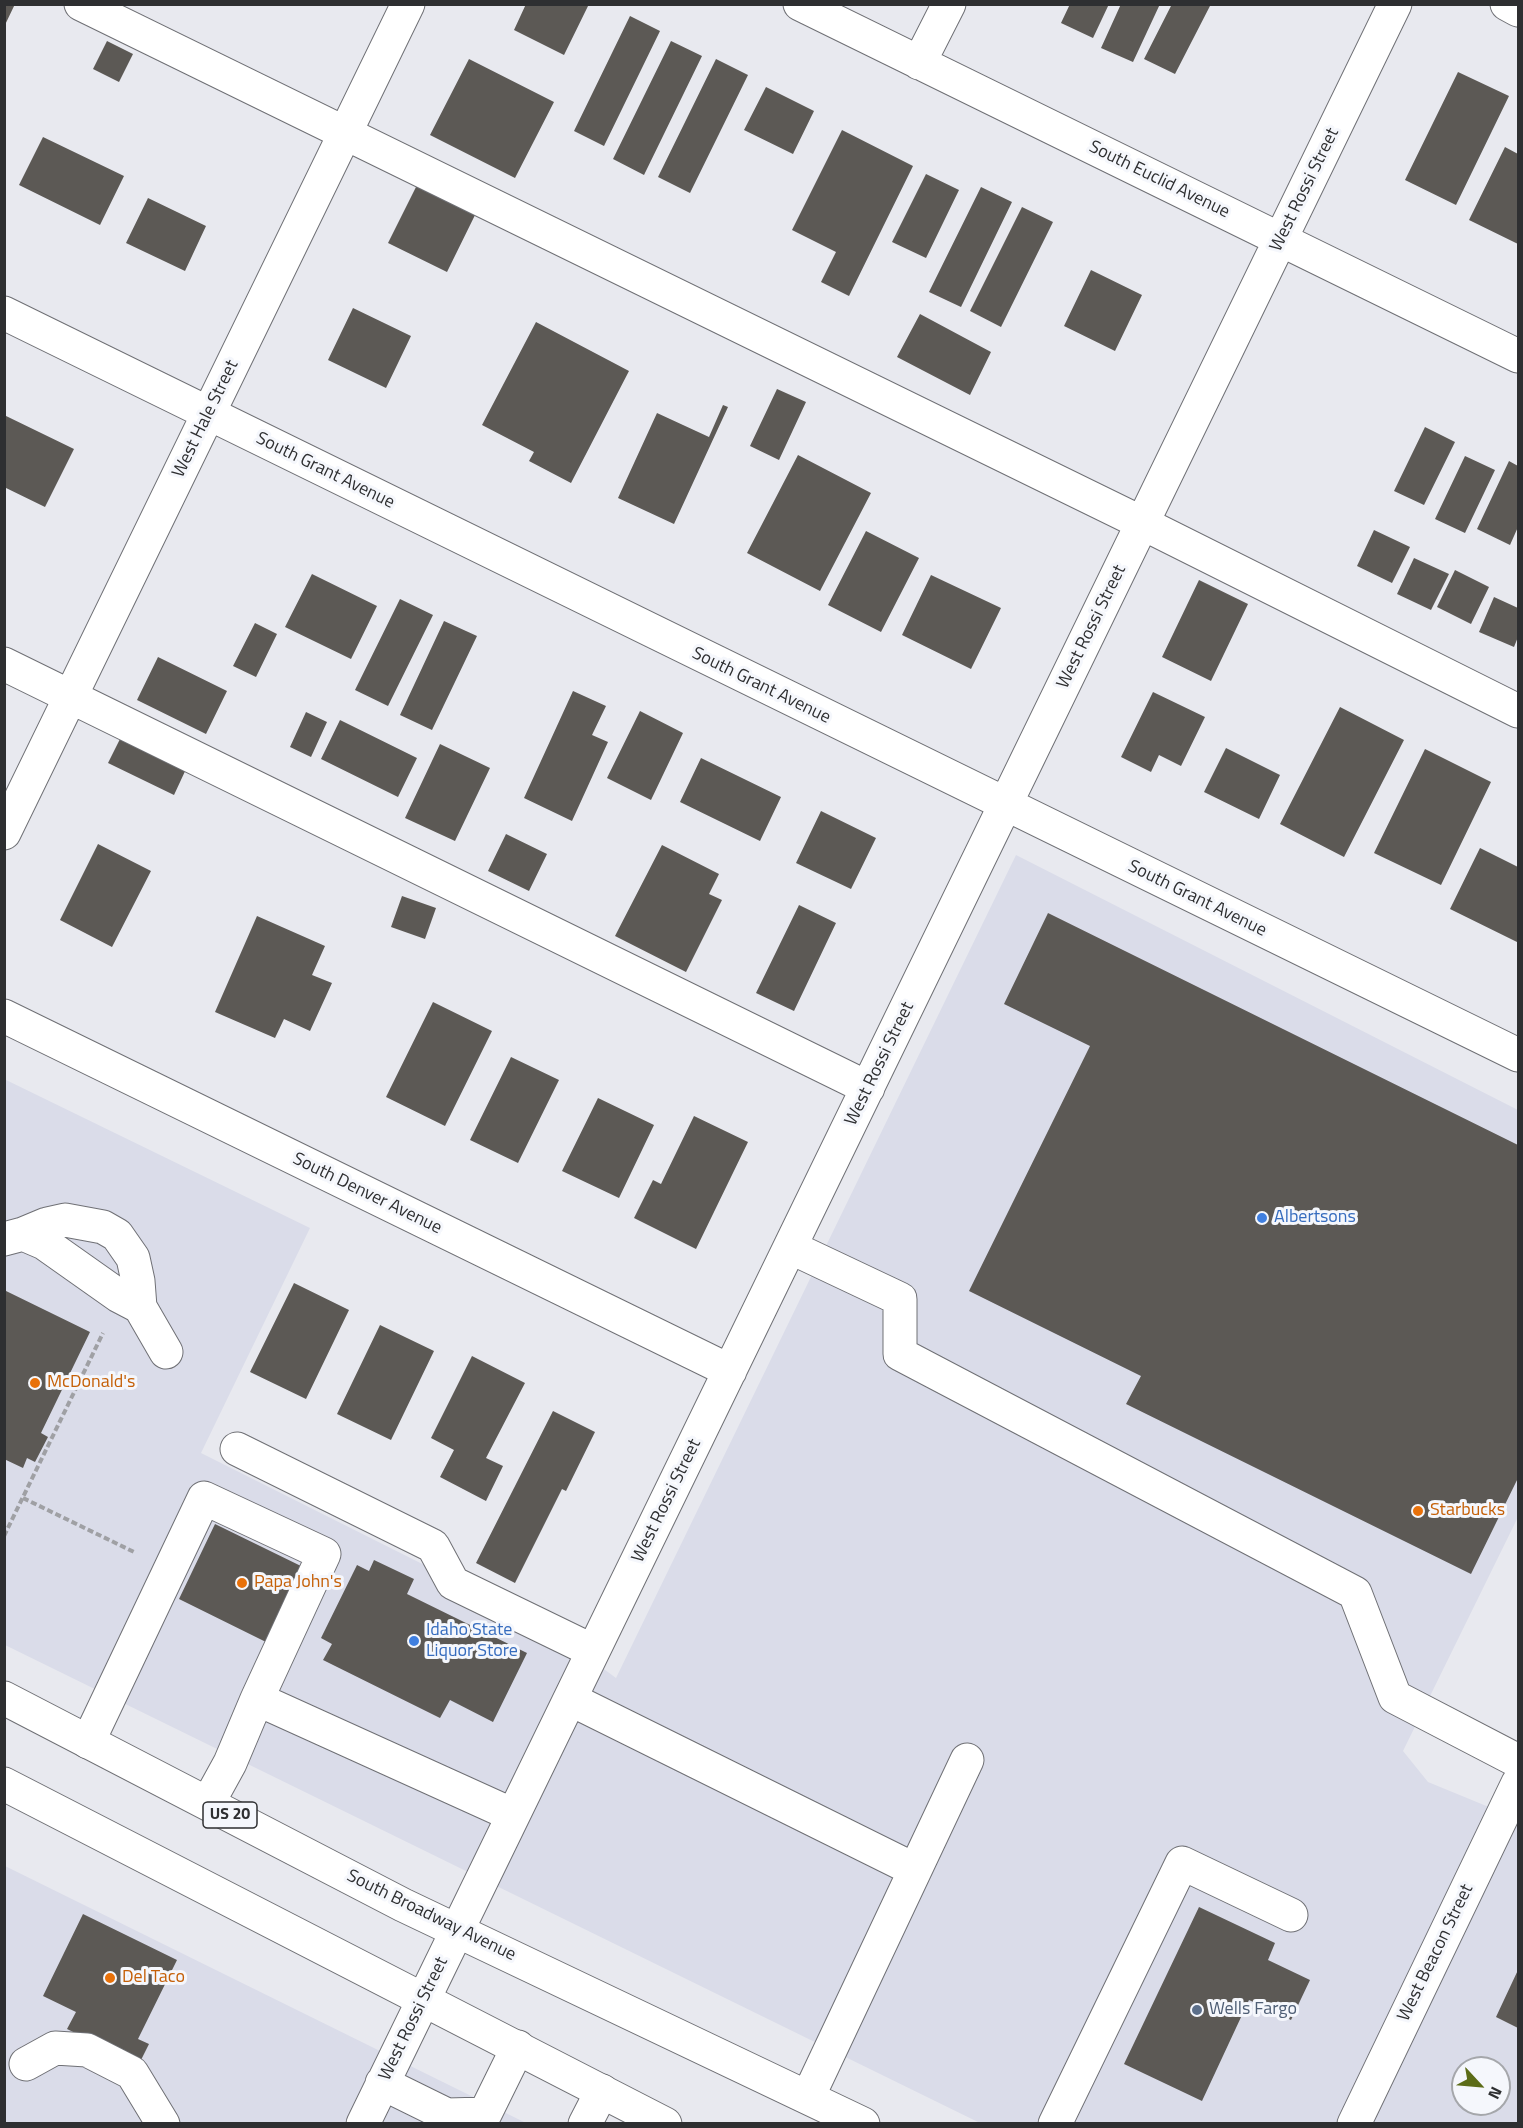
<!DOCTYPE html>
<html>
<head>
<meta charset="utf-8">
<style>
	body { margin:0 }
	#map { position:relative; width:1523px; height:2128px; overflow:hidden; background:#e8e9ef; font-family:"Titillium Web",sans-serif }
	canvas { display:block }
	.frame { position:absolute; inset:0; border:6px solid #2e2f31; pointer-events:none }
	.north { position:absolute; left:1451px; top:2056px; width:60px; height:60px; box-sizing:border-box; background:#f5f7fc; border:2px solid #a5a7ab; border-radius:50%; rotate:116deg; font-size:16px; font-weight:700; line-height:24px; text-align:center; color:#2e2f31 }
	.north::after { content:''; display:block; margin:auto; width:21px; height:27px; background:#5c6c18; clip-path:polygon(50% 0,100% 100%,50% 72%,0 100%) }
</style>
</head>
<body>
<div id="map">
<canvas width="1523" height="2128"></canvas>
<div class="frame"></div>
<div class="north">N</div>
</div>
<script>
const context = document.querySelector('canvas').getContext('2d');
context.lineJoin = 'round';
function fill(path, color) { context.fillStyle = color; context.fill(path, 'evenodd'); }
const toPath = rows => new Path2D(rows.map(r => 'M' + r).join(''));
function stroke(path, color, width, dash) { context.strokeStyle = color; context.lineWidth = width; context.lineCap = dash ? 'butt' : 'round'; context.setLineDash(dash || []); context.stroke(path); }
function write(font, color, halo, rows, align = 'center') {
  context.font = font + ' "Titillium Web",sans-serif'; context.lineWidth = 6; context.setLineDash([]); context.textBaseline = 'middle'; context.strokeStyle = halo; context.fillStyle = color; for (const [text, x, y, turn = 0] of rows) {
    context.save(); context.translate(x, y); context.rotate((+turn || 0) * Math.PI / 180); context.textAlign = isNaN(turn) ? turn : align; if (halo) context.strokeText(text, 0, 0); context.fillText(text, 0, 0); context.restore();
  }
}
const built = toPath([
	[1016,855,1518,1110,1518,1517,1403,1751,1428,1782,1518,1819,1518,2123,980,2123,5,1645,4,1079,310,1228,201,1453,544,1625,616,1678],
	[1463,2068,1499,2068,1499,2104,1463,2104],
	[5,1866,526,2123,5,2123]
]);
const building = toPath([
	[4,4,15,4,4,27],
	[526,4,589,4,564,55,514,30],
	[1070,4,1109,4,1093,38,1061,23],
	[1121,4,1160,4,1133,62,1101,48],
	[1172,4,1211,4,1175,74,1144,59],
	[630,16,660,31,604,146,574,131],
	[107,41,133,54,119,82,93,69],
	[671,41,702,56,644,175,613,159],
	[469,59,554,102,515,178,430,135],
	[716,59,748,75,690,193,658,177],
	[1458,72,1509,96,1456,205,1405,180],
	[766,87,814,111,793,154,744,130],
	[842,130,913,166,849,296,821,282,836,252,792,230],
	[43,137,124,176,100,225,19,185],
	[1505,147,1518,154,1518,244,1469,220],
	[926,174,959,190,926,258,892,242],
	[418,183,477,211,447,272,388,243],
	[981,187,1012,202,961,307,929,292],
	[148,198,206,226,185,271,126,243],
	[1022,207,1053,222,1001,327,970,311],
	[1091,270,1142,295,1115,351,1064,326],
	[353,308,411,336,386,388,328,360],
	[920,314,991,352,970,395,897,357],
	[536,322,629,371,571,483,529,461,534,452,482,425],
	[777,389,806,402,779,460,750,446],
	[723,405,728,407,674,524,618,498,657,413,709,437],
	[4,415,74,449,45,507,4,487],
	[1425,427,1455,442,1424,505,1394,491],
	[798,455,871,493,820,591,747,553],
	[1465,456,1495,470,1465,533,1435,519],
	[1509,461,1518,466,1518,527,1510,545,1477,529],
	[1374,530,1410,547,1392,583,1357,566],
	[866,531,919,558,881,632,828,605],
	[1414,558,1449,574,1431,610,1397,594],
	[1455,570,1489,587,1471,624,1437,607],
	[312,574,377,606,351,659,285,627],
	[931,575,1001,608,971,669,902,635],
	[1199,580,1248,604,1211,681,1162,657],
	[1494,597,1518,608,1518,637,1514,647,1479,632],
	[400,599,433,615,388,706,355,690],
	[444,621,477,636,432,730,400,715],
	[255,623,277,634,256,677,233,666],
	[158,657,227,691,206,734,137,700],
	[573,691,606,706,592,735,608,742,572,821,524,798],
	[1153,692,1205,717,1181,766,1159,755,1151,772,1121,757],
	[1340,707,1404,740,1344,857,1280,824],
	[640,711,683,733,651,800,607,778],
	[306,712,327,722,311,757,290,747],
	[340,720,417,758,398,797,321,759],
	[122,735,187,767,174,795,108,763],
	[440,744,490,768,455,841,405,818],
	[1226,748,1280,775,1259,819,1204,792],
	[1425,749,1491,782,1441,885,1374,853],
	[701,758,781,797,760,841,680,802],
	[821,811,876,838,851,889,796,863],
	[506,834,547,854,529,891,488,871],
	[98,844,151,871,112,947,60,920],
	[662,845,719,874,709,894,722,900,686,972,615,936],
	[1480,848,1518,867,1517,942,1450,909],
	[402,896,436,908,425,939,391,927],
	[799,905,836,923,794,1011,756,993],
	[1048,913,1518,1145,1518,1478,1471,1574,1126,1404,1141,1376,969,1291,1090,1046,1004,1004],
	[257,916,325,946,312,975,332,983,310,1031,284,1019,275,1038,215,1012],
	[433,1002,492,1031,445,1126,386,1097],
	[511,1057,559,1080,518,1163,470,1140],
	[598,1098,654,1125,619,1198,562,1171],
	[694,1116,748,1142,696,1249,634,1218,653,1180,661,1184],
	[294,1283,349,1310,306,1399,250,1372],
	[4,1290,90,1332,41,1433,48,1437,35,1462,27,1458,23,1468,4,1459],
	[380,1325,434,1351,391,1440,337,1414],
	[472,1356,525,1383,486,1458,503,1466,486,1501,440,1477,454,1450,431,1438],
	[553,1411,595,1432,566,1491,562,1489,515,1583,476,1563],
	[215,1524,305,1568,268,1643,179,1599],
	[374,1560,414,1579,407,1594,527,1653,493,1722,450,1700,440,1718,323,1660,332,1644,321,1638,357,1565,369,1571],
	[1199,1907,1275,1943,1268,1960,1310,1980,1291,2020,1249,2000,1202,2101,1124,2064],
	[83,1914,177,1960,138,2039,149,2044,139,2064,67,2029,76,2012,43,1996],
	[1518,1970,1518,2028,1496,2017]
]);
const path = toPath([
	[23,1498,134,1552],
	[4,1536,103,1333]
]);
const minor = toPath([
	[81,4,1142,523,1518,711],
	[800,4,1518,356],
	[1507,4,1518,10],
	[919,63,949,4],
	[4,313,1518,1055],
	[4,664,868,1088],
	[4,833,408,4],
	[4,1016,730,1371],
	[23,1234,47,1224,65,1220,103,1227,117,1235,133,1258,138,1281,140,1307],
	[4,1239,23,1234,44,1243,119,1296,140,1307,166,1352],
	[790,1247,900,1299,900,1354,1355,1593,1395,1697,1518,1761],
	[237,1449,433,1546,453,1583,593,1651],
	[570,1699,915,1870],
	[88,1742,204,1498,324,1554,257,1699],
	[208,1803,230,1763,257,1699,513,1815],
	[26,2064,55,2048,87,2050,132,2073,163,2124],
	[382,2083,447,2115,485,2114,518,2047],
	[808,2097,967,1760],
	[363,2124,1395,4],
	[585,2124,602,2091],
	[1055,2124,1182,1863,1291,1915],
	[1354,2124,1518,1783]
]);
const major = toPath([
	[4,1698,403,1905,863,2124],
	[4,1784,665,2124]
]);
const markers = [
	[1262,1218,6,"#3f7fe0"],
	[35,1383,6,"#e8710a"],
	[1418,1511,6,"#e8710a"],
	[242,1583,6,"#e8710a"],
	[414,1641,6,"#3f7fe0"],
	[110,1978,6,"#e8710a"],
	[1197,2010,6,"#5c6f8a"]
];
const shields = [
	[230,1815,54]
];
const shieldNames = [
	["US 20",230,1815]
];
const streetNames = [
	["South Euclid Avenue",1159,180,26],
	["West Rossi Street",1305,190,-64],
	["West Hale Street",206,419,-64],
	["South Grant Avenue",325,471,26],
	["West Rossi Street",1092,627,-64],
	["South Grant Avenue",761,686,26],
	["South Grant Avenue",1197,899,26],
	["West Rossi Street",880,1064,-64],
	["South Denver Avenue",367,1194,26],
	["West Rossi Street",667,1501,-64],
	["South Broadway Avenue",431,1916,26],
	["West Beacon Street",1436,1953,-64],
	["West Rossi Street",414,2019,-64]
];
const shopNames = [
	["Albertsons",1274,1218],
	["Idaho State",426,1631],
	["Liquor Store",426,1652]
];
const foodNames = [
	["McDonald's",47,1383],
	["Starbucks",1430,1511],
	["Papa John's",254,1583],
	["Del Taco",122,1978]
];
const serviceNames = [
	["Wells Fargo",1209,2010]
];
fill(built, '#dadce9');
fill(building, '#5c5955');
stroke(minor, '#6f7075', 35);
stroke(major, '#6f7075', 35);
stroke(path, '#9fa0a4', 4, [6, 3]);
stroke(minor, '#fff', 33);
stroke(major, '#fff', 33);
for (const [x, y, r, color] of markers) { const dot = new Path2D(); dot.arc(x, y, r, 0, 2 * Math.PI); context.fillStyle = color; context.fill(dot); stroke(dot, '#f5f7fc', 2); }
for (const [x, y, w] of shields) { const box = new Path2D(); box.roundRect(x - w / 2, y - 13, w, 26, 4.5); context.fillStyle = '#f5f7fc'; context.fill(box); stroke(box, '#2e2f31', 1.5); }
write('bold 16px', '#2e2f31', null, shieldNames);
write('18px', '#2e2f31', '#f5f7fc', streetNames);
write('18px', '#366cbe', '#f5f7fc', shopNames, 'left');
write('18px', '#c56008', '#f5f7fc', foodNames, 'left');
write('18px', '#4e5e75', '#f5f7fc', serviceNames, 'left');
</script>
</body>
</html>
